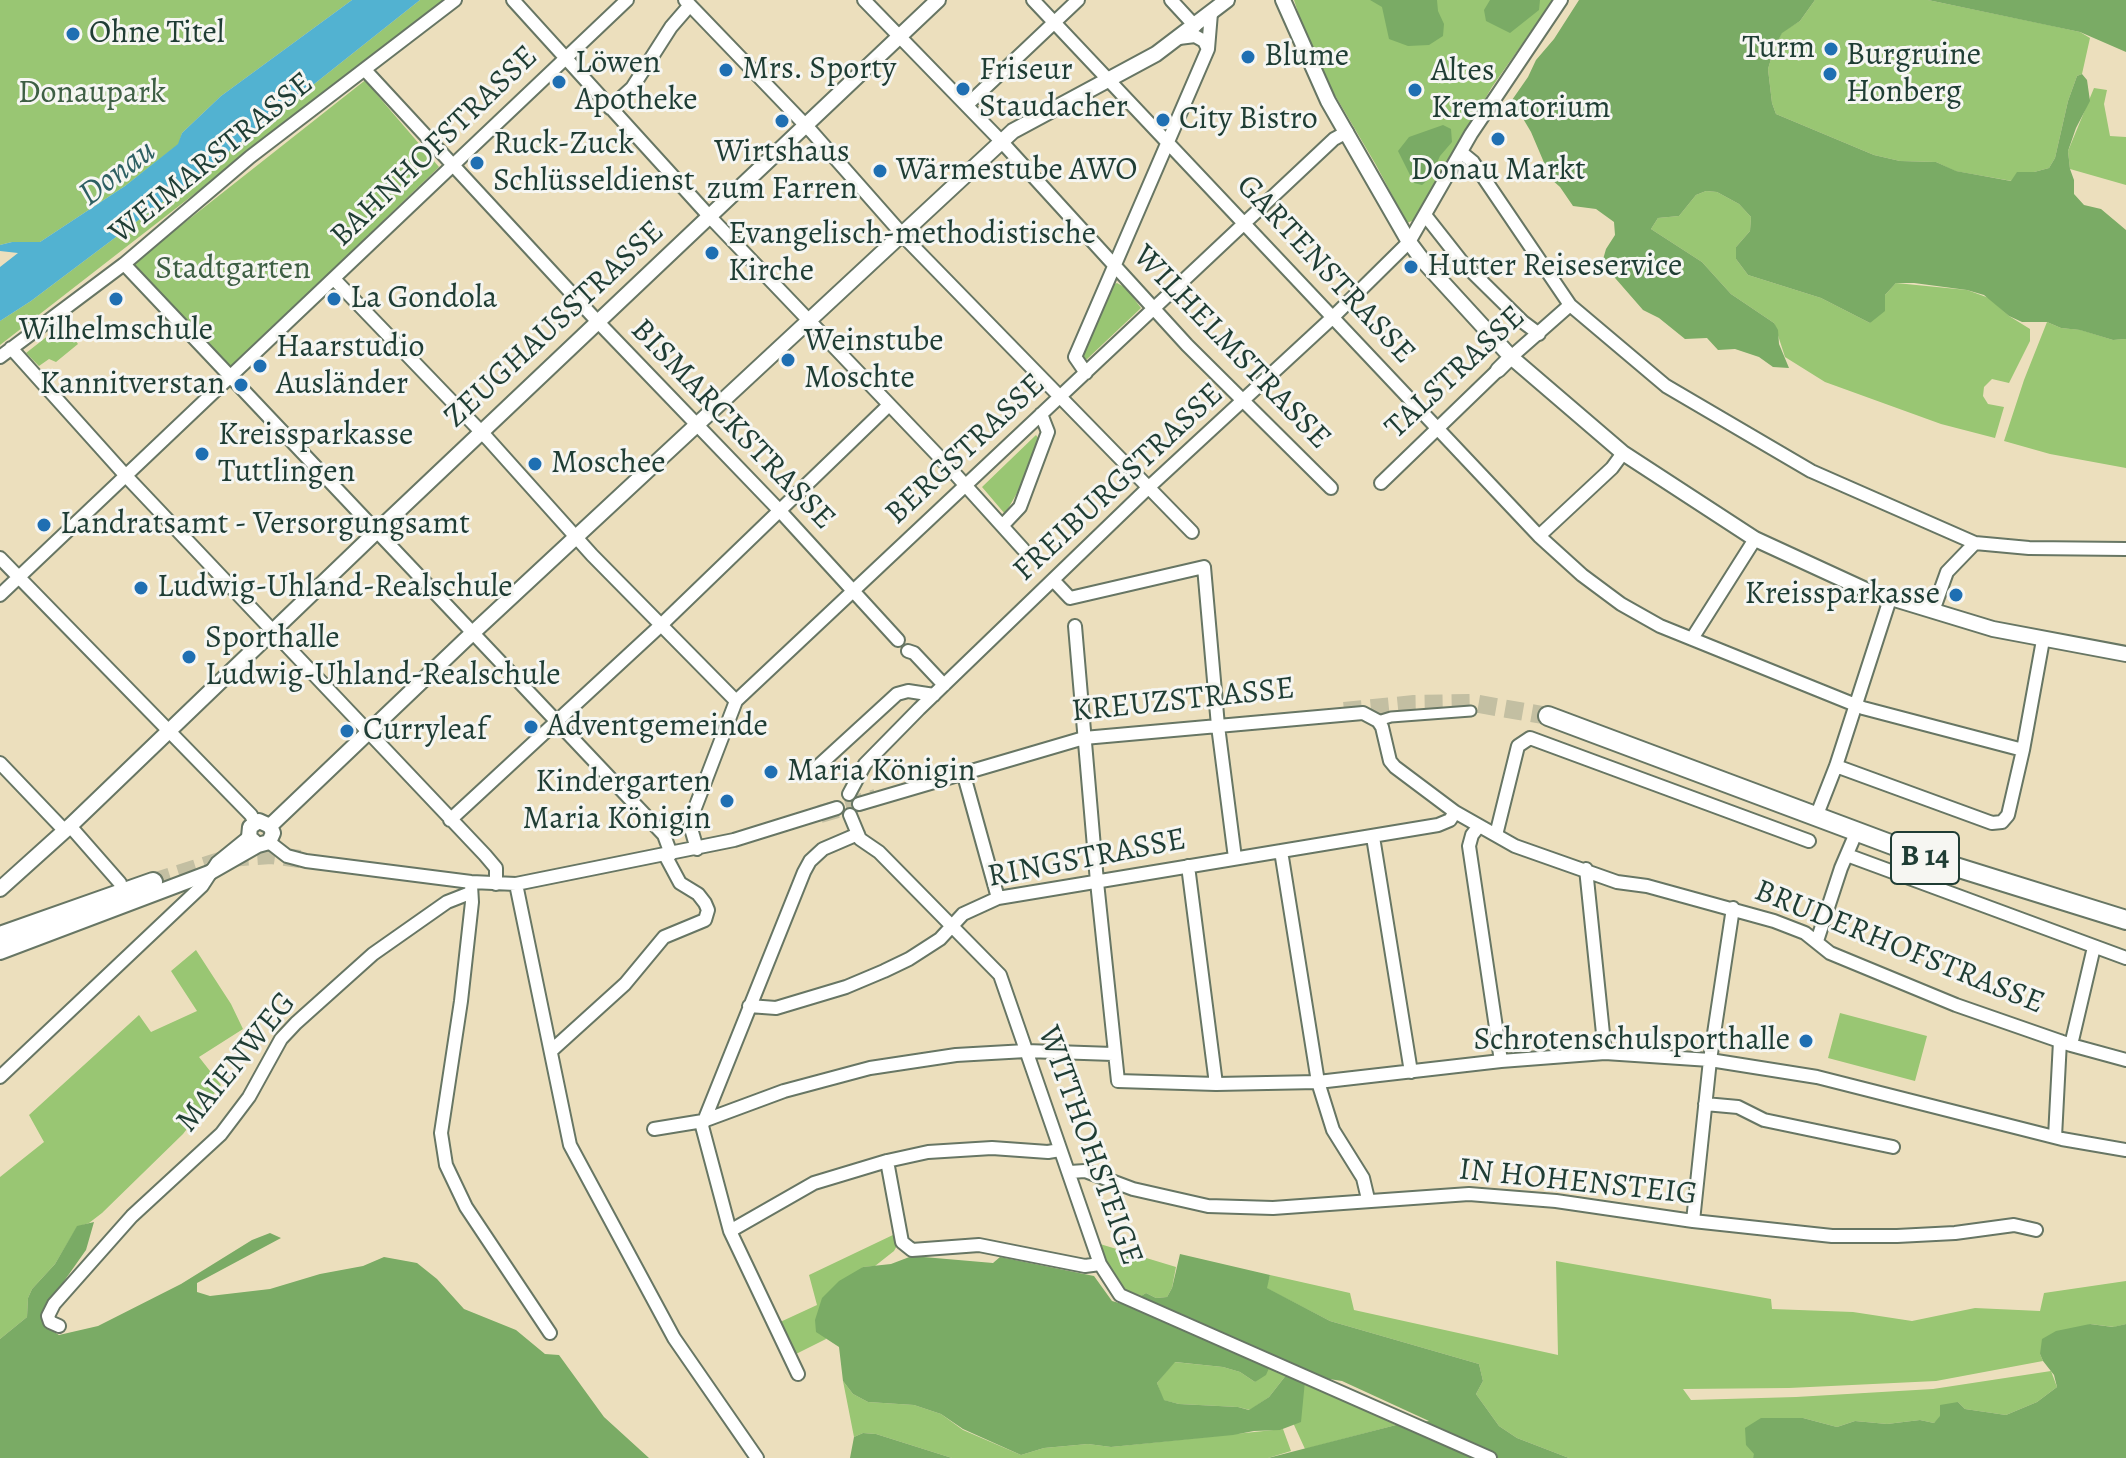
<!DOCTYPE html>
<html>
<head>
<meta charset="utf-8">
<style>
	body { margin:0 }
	canvas { display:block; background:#ecdfbd }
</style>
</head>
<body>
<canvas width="2126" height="1458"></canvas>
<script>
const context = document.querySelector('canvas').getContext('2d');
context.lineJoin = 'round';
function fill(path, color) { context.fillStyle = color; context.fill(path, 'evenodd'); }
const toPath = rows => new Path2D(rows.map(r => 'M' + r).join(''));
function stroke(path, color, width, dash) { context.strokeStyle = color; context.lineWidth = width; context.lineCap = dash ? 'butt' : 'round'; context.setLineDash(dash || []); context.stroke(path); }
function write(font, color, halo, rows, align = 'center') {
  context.font = font + ' Alegreya,serif'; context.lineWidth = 6; context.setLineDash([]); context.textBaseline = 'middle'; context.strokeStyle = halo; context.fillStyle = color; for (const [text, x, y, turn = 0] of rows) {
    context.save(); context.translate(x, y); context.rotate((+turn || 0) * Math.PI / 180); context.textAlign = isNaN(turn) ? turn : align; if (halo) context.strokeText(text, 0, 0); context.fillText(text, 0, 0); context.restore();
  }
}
const green = toPath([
	[0,0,352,0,221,96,182,133,179,144,125,186,40,242,12,242,0,245],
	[420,0,444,0,0,345,0,321,31,301,221,158],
	[1294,0,1553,0,1492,87,1414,220,1407,223,1376,165,1329,85,1308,43],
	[1815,0,1928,0,2048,25,2080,32,2090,38,2082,74,2077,76,2068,101,2055,158,2049,168,2034,172,2018,172,2012,181,1955,171,1936,162,1900,161,1874,155,1776,114,1772,103,1768,69,1774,49,1782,32,1800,21],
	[368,78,376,87,373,90,439,167,229,369,131,265],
	[2094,88,2107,90,2104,104,2110,136,2126,137,2126,185,2070,169,2068,151],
	[1706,191,1717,192,1739,204,1751,217,1750,231,1736,247,1736,259,1748,275,1821,298,1870,323,1885,295,1896,283,1967,290,1989,298,2009,316,2030,329,2030,341,2009,383,1992,379,1984,387,1983,396,1988,404,2004,407,1995,438,1941,424,1825,382,1785,357,1774,323,1731,294,1702,262,1651,229,1658,218,1679,216,1696,195],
	[1117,283,1126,288,1141,308,1085,361,1081,358,1087,342,1112,285],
	[2047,322,2061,328,2081,330,2113,340,2126,339,2126,468,2050,454,2004,441,2024,380],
	[63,324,78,344,56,362,49,359,39,366,26,353],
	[1036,435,1039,439,1021,486,1005,514,982,487],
	[196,950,231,1004,243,1029,199,1057,221,1085,183,1134,102,1213,89,1223,77,1227,55,1264,32,1289,28,1298,27,1317,0,1339,0,1177,44,1142,29,1115,139,1015,151,1032,197,1011,171,971],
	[1840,1013,1927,1036,1915,1081,1828,1058],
	[895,1234,899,1242,894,1251,875,1266,863,1267,822,1320,826,1339,792,1356,778,1323,817,1305,809,1275],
	[1100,1244,1176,1267,1172,1288,1167,1297,1156,1298,1146,1293,1138,1298,1120,1289,1105,1260],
	[1556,1261,1771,1299,1772,1309,1853,1312,1912,1321,1975,1308,2040,1311,2044,1293,2126,1281,2126,1324,2114,1327,2090,1324,2040,1354,2043,1361,1936,1381,1789,1388,1683,1389,1691,1400,1796,1397,1933,1389,2051,1371,2057,1387,2037,1402,2006,1415,1965,1409,1958,1402,1934,1423,1920,1420,1887,1424,1855,1421,1837,1427,1803,1418,1755,1454,1753,1458,1569,1458,1517,1438,1499,1426,1476,1394,1483,1381,1479,1364,1330,1321,1266,1288,1270,1275,1350,1293,1354,1310,1558,1355],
	[1174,1362,1223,1367,1240,1372,1255,1382,1270,1366,1287,1374,1269,1397,1250,1410,1238,1407,1179,1404,1163,1400,1157,1383],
	[843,1381,853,1394,868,1402,914,1405,941,1414,963,1430,1021,1455,1044,1448,1088,1444,1111,1447,1283,1429,1291,1451,1268,1458,952,1458,876,1434,863,1433,854,1437],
	[1305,1381,1396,1425,1305,1449,1289,1414]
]);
const forest = toPath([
	[1370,0,1437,0,1438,11,1444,24,1443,36,1429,45,1408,46,1389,39,1382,7],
	[1490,0,1540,0,1539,10,1510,33,1486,21,1484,10],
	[1579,0,1815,0,1800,21,1782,33,1774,49,1768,69,1772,103,1776,114,1874,155,1900,161,1936,162,1956,171,2011,181,2017,172,2034,172,2049,168,2055,158,2068,101,2077,76,2082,74,2087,80,2090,101,2076,128,2068,151,2070,169,2074,180,2074,194,2084,205,2101,209,2126,230,2126,339,2113,340,2080,330,2061,328,2047,322,2022,322,2009,316,1984,295,1967,290,1914,283,1896,283,1885,295,1885,311,1870,323,1821,298,1748,275,1736,259,1736,247,1750,231,1751,217,1739,204,1717,192,1706,191,1696,195,1679,216,1658,218,1651,229,1702,262,1731,294,1774,323,1778,330,1779,344,1789,368,1773,367,1759,357,1735,349,1718,350,1707,338,1685,339,1659,318,1643,310,1602,263,1606,249,1615,235,1614,222,1596,209,1573,206,1560,187,1551,179,1531,132,1512,100,1528,77,1536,60,1554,39],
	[1928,0,2126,0,2126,52,2080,32],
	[1443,125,1451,129,1452,142,1440,156,1430,178,1422,185,1414,183,1398,151,1409,137],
	[94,1222,86,1250,43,1311,43,1325,59,1335,98,1326,181,1284,252,1240,270,1233,281,1238,197,1283,197,1292,210,1296,270,1289,320,1274,363,1266,384,1257,417,1263,437,1279,464,1309,516,1330,545,1354,559,1355,604,1417,649,1458,0,1458,0,1339,27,1317,28,1298,32,1289,55,1264,77,1226],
	[1180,1254,1270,1275,1267,1288,1330,1321,1479,1364,1483,1381,1476,1394,1499,1426,1517,1438,1569,1458,1268,1458,1396,1425,1429,1421,1342,1381,1329,1379,1274,1357,1266,1375,1255,1382,1240,1372,1223,1367,1175,1362,1157,1383,1164,1400,1179,1404,1238,1407,1249,1410,1269,1397,1287,1374,1305,1381,1301,1422,1280,1430,1254,1431,1233,1435,1111,1447,1088,1444,1044,1448,1021,1455,963,1429,941,1414,914,1405,868,1402,853,1394,843,1381,839,1347,816,1332,815,1320,822,1298,839,1281,863,1267,891,1264,912,1256,993,1263,1000,1257,1094,1276,1112,1301,1126,1305,1146,1293,1156,1298,1167,1297,1172,1288],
	[2090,1324,2113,1327,2126,1324,2126,1458,1753,1458,1754,1454,1746,1445,1745,1428,1761,1418,1803,1418,1837,1427,1855,1421,1887,1424,1920,1420,1934,1423,1940,1416,1940,1405,1958,1402,1965,1409,2006,1415,2037,1402,2057,1387,2054,1375,2043,1361,2040,1354,2042,1339,2056,1331],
	[863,1433,876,1434,952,1458,850,1458,854,1437]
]);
const water = toPath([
	[352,0,420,0,221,158,31,301,0,321,0,267,18,253,0,251,0,245,12,242,40,242,125,186,178,144,182,133,221,96]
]);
const primaryTunnel = toPath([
	[1344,711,1414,704,1473,703,1548,716],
	[820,814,876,798],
	[153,882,229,858,271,855,300,859]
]);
const pedestrian = toPath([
	[1378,721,1391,717,1471,711]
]);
const minor = toPath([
	[513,0,710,217,947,465,1023,549],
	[685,0,812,132,910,243,1192,532],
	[864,0,1001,141,1187,345,1331,488],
	[1033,0,1539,536,1582,575,1621,604,1660,626,1863,708,2023,750],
	[1171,0,1195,26],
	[1179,38,1195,36,1204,41,1208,49],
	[365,70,598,322,780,511,898,640],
	[967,105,1078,0],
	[610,108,632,88,671,27,690,5],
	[1462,153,1473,162,1570,305,1666,386,1811,471,1975,543,2029,548,2126,549],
	[1425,215,1462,262,1523,322,1539,334],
	[124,264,664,835,671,854],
	[334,279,488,439,592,555,736,701],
	[11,348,126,476,485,855,496,868,496,884],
	[0,357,124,264,250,157,455,0],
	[1511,357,1570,305],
	[1086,373,1075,357,1208,49,1211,13],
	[1381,483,1498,370],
	[1003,525,1020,507,1048,432,1041,414],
	[1539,536,1612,468,1623,453],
	[0,558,251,815,255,823],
	[1053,580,1070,598,1204,567,1218,726,1235,858],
	[0,595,627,0],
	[1933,611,1947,572,1975,543],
	[1075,626,1097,882,1118,1081,1216,1084,1318,1082,1501,1061,1605,1053,1710,1060,1817,1077,2062,1139,2126,1150],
	[1693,637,1755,539],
	[908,651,914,653,944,685],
	[0,763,65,831],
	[1836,766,1992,823,2002,822,2008,815,2023,750,2043,640],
	[814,770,897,694,908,691,934,695],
	[963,772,998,898],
	[849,794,865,764,919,709,1149,487,1332,318,1409,242,1471,134,1561,0],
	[859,804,1084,738,1363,713,1378,721,1382,727,1390,761,1395,767,1455,812,1515,846,1617,882,1647,886,1774,921,1805,933,1830,953,1956,1005,2071,1045,2126,1060],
	[850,815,860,839,879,852,1000,975,1100,1264,1120,1295,1490,1458],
	[1816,817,1836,766,1890,599],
	[450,820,660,626,889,405],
	[70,826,120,883],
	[1479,826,1472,835,1469,846,1501,1061],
	[1496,835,1518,746,1530,738,1809,841],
	[1373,837,1411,1072],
	[269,842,287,856,306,861,471,882,516,884,734,840,837,808],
	[697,849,690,825,695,808,736,701,1334,139,1347,132],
	[1281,851,1318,1082,1333,1130,1363,1178,1368,1199],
	[1847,855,2126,958],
	[1188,866,1216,1084],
	[1586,869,1605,1053],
	[516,884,570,1145,674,1338,757,1458],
	[471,885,472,902,461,1001,441,1133,446,1165,466,1207,550,1333],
	[1817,941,1841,868,1856,833],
	[749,1006,776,1008,846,987,884,971,909,959,940,939,963,914,998,898,1438,825,1450,820,1455,812],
	[2071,1045,2094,947],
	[551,1051,625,984,664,937,705,920,708,910,705,903,698,894,680,883,665,855],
	[0,1077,202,886,217,863,249,837],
	[1705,1104,1738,1107,1764,1120,1893,1147],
	[654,1129,703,1121,784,1091,870,1068,956,1055,1026,1051,1113,1054],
	[2055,1137,2060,1041],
	[887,1161,902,1242,912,1250,979,1245,1085,1266,1100,1264],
	[1070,1172,1085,1171,1133,1189,1208,1206,1273,1208,1469,1194,1556,1201,1693,1221,1832,1236,1897,1236,1955,1233,2014,1225,2036,1230],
	[1693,1221,1710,1060,1733,908],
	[730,1231,814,1183,887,1161,928,1152,992,1148,1048,1152,1060,1150],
	[59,1326,50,1322,48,1316,54,1304,132,1216,221,1134,249,1097,281,1039,296,1023,373,954,447,902,470,893],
	[798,1374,730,1231,702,1126,804,872,810,861,823,849,858,834]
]);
const tertiary = toPath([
	[1283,0,1328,101,1409,242,1424,262,1511,357,1623,453,1755,539,1868,591,1993,629,2126,654],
	[1498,370,1511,357],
	[270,826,464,641,1013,131,1156,54,1227,0],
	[258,845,249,837,250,827,259,821,270,826],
	[0,889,70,826,376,532,938,0],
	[0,952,209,873,258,845,269,842,273,833,270,826]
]);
const primary = toPath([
	[1548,716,1930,859,2126,920],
	[0,936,153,882]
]);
const markers = [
	[73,34,8,"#1f6fb2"],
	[1831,49,8,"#1f6fb2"],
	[1248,57,8,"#1f6fb2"],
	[726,70,8,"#1f6fb2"],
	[1830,74,8,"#1f6fb2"],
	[559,82,8,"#1f6fb2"],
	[963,89,8,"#1f6fb2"],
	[1415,90,8,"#1f6fb2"],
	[1163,120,8,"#1f6fb2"],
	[782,121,8,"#1f6fb2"],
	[1498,139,8,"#1f6fb2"],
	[477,163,8,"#1f6fb2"],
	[880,171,8,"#1f6fb2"],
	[712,253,8,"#1f6fb2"],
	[1411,267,8,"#1f6fb2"],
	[116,299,8,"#1f6fb2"],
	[334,299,8,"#1f6fb2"],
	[788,360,8,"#1f6fb2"],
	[260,366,8,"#1f6fb2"],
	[241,385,8,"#1f6fb2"],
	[202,454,8,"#1f6fb2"],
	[535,464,8,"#1f6fb2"],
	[44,525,8,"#1f6fb2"],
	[141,588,8,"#1f6fb2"],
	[1956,595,8,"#1f6fb2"],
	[189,657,8,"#1f6fb2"],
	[531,727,8,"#1f6fb2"],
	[347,731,8,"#1f6fb2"],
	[771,772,8,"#1f6fb2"],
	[727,801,8,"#1f6fb2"],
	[1806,1041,8,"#1f6fb2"]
];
const shields = [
	[1925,858,68]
];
const shieldNames = [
	["B 14",1925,858]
];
const poiNames = [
	["Ohne Titel",89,34],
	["Turm",1815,49,"right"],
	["Burgruine",1846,56],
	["Honberg",1846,93],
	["Blume",1264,57],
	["Löwen",575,64],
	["Apotheke",575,101],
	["Mrs. Sporty",742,70],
	["Friseur",979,71],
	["Staudacher",979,108],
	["Altes",1431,72],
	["Krematorium",1431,109],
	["City Bistro",1179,120],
	["Ruck-Zuck",493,145],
	["Schlüsseldienst",493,182],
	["Wirtshaus",782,153,"center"],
	["zum Farren",782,190,"center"],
	["Wärmestube AWO",896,171],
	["Donau Markt",1498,171,"center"],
	["Evangelisch-methodistische",728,235],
	["Kirche",728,272],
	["Hutter Reiseservice",1427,267],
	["La Gondola",350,299],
	["Wilhelmschule",116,331,"center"],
	["Weinstube",804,342],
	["Moschte",804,379],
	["Haarstudio",276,348],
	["Ausländer",276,385],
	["Kannitverstan",225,385,"right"],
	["Kreissparkasse",218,436],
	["Tuttlingen",218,473],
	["Moschee",551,464],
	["Landratsamt - Versorgungsamt",60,525],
	["Ludwig-Uhland-Realschule",157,588],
	["Kreissparkasse",1940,595,"right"],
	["Sporthalle",205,639],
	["Ludwig-Uhland-Realschule",205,676],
	["Adventgemeinde",547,727],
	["Curryleaf",363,731],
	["Maria Königin",787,772],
	["Kindergarten",711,783,"right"],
	["Maria Königin",711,820,"right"],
	["Schrotenschulsporthalle",1790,1041,"right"]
];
const parkNames = [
	["Donaupark",92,94],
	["Stadtgarten",233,270]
];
const streetNames = [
	["BAHNHOFSTRASSE",435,147,-44],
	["WEIMARSTRASSE",212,159,-39],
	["GARTENSTRASSE",1325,270,47],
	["ZEUGHAUSSTRASSE",555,325,-43],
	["WILHELMSTRASSE",1231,348,46],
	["TALSTRASSE",1456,373,-43],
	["BISMARCKSTRASSE",732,425,46],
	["BERGSTRASSE",966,450,-43],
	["FREIBURGSTRASSE",1119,483,-43],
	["KREUZSTRASSE",1183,701,-6],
	["RINGSTRASSE",1087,859,-11],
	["BRUDERHOFSTRASSE",1899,948,22],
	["MAIENWEG",237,1063,-51],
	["WITTHOHSTEIGE",1089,1146,70],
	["IN HOHENSTEIG",1578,1183,6]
];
const waterNames = [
	["Donau",118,174,-37]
];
fill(green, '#99c673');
fill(forest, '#7aab65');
fill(water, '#52b2d1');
stroke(primaryTunnel, '#c3bfa2', 18, [18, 9]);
stroke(pedestrian, '#677664', 13);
stroke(minor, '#677664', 16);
stroke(tertiary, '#677664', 18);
stroke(primary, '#677664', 22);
stroke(pedestrian, '#fff', 9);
stroke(minor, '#fff', 12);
stroke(tertiary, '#fff', 14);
stroke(primary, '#fff', 18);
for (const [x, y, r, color] of markers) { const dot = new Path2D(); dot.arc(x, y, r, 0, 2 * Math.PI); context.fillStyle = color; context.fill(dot); stroke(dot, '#f6f6f2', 3); }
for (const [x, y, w] of shields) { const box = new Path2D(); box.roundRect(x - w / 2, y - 26, w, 52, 6); context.fillStyle = '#f6f6f2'; context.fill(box); stroke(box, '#1f3d34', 2); }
write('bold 30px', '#1f3d34', null, shieldNames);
write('32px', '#1f3d34', '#f6f6f2', poiNames, 'left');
write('32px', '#3e5f44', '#f6f6f2', parkNames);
write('32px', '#1f3d34', '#f6f6f2', streetNames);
write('italic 34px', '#2e6063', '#f6f6f2', waterNames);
</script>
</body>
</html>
